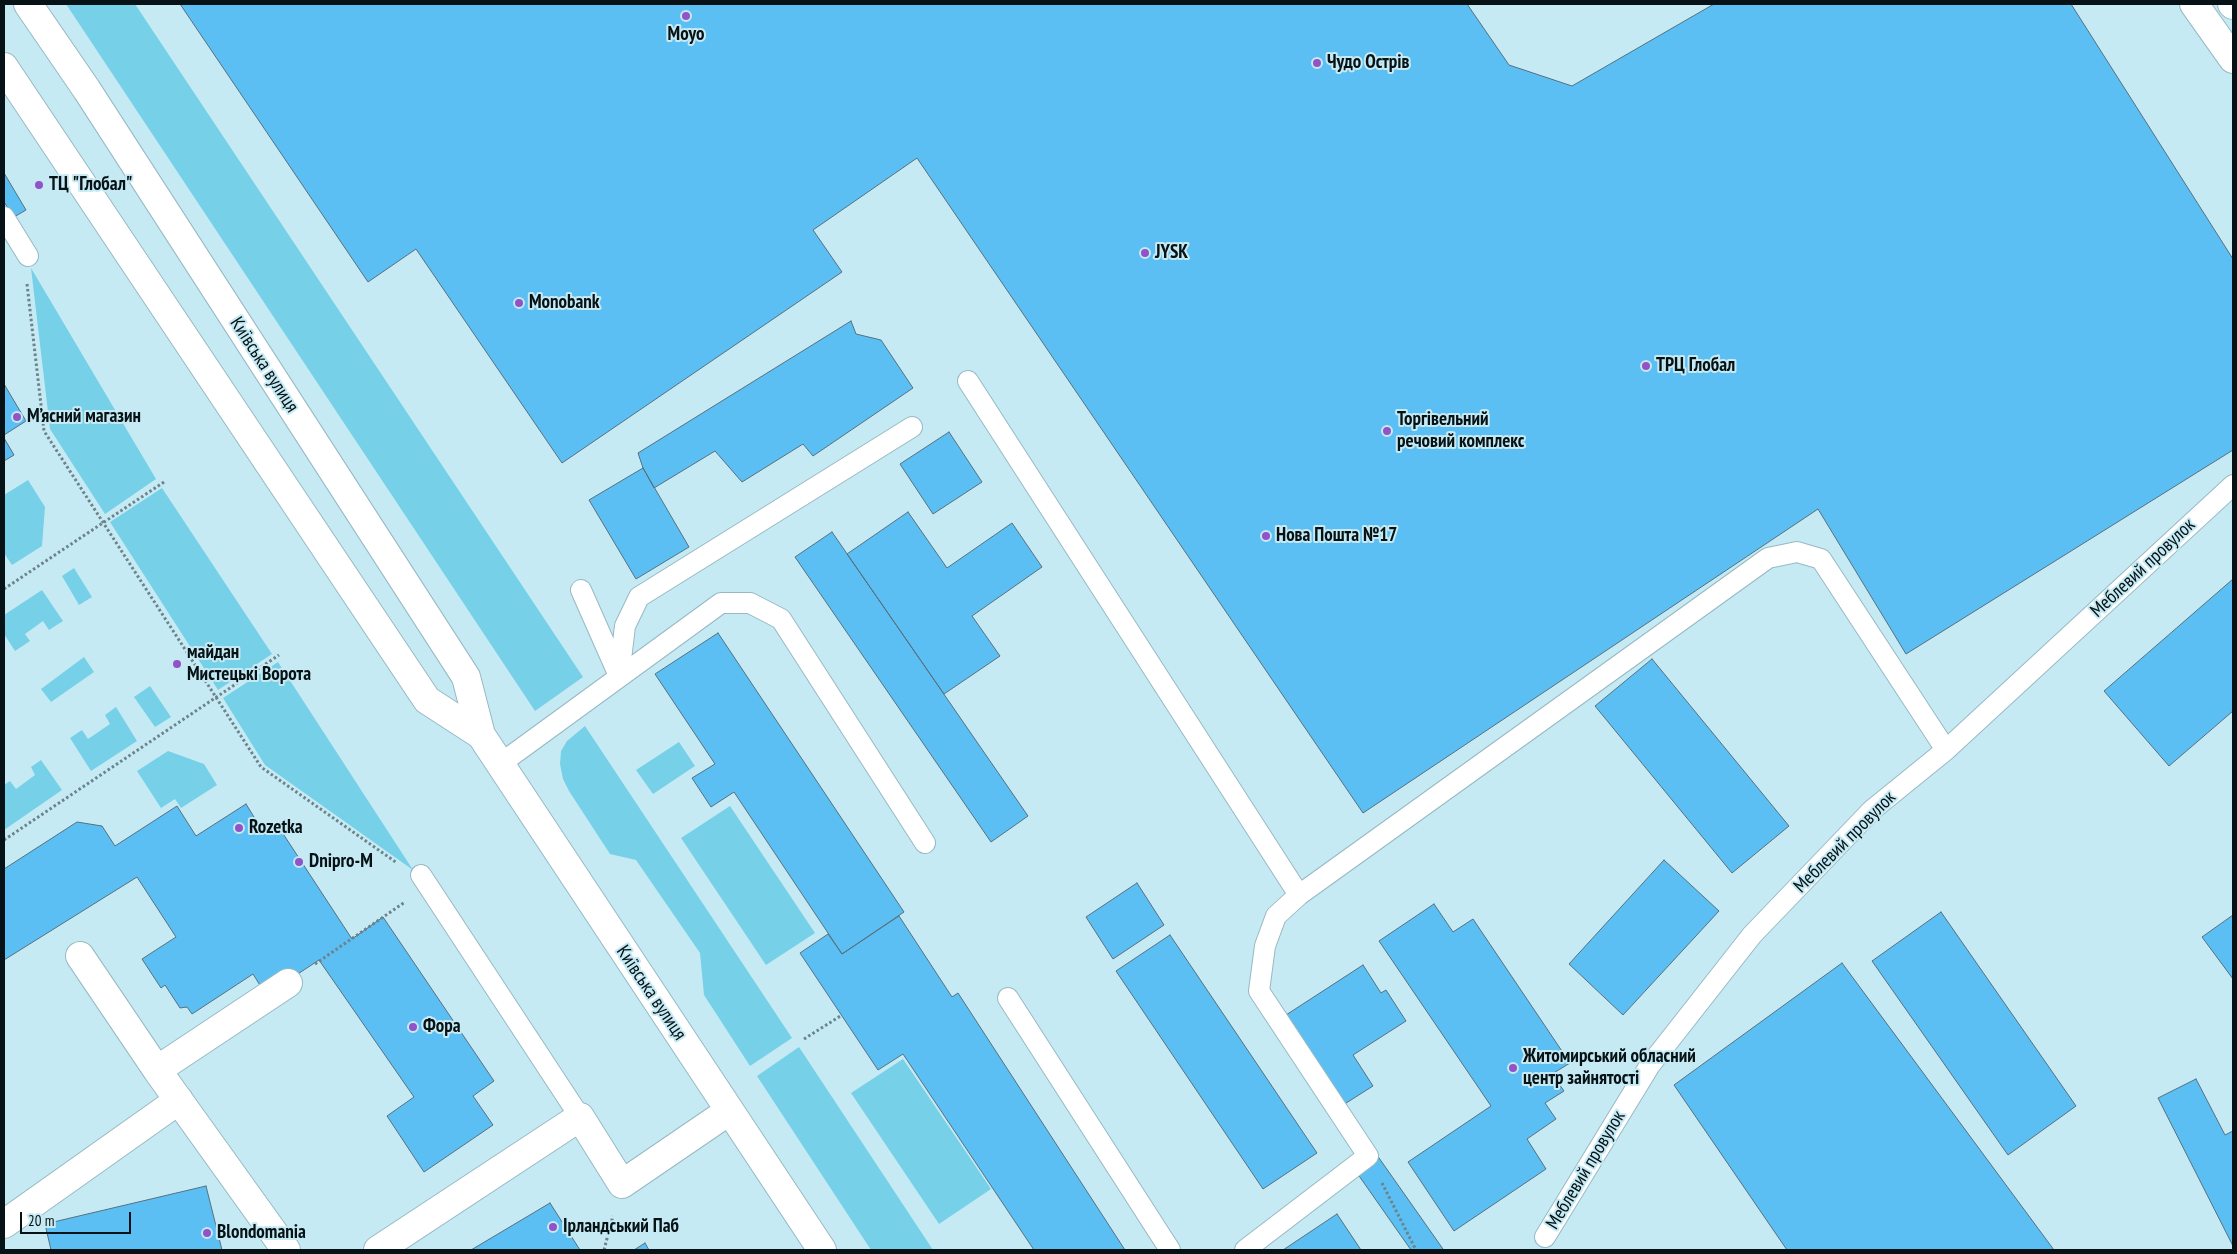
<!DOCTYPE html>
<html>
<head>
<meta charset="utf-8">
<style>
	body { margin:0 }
	#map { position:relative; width:2237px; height:1254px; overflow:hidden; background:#c6eaf4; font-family:"PT Sans Narrow",sans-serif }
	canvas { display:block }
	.frame { position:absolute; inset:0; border:5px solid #061215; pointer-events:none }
	.scale { position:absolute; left:20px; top:1212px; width:111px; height:22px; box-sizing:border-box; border:2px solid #061215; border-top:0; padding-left:6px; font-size:15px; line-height:18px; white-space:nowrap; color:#061215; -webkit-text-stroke:4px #c6eaf4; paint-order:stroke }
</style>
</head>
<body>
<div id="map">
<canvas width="2237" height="1254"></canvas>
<div class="frame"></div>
<div class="scale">20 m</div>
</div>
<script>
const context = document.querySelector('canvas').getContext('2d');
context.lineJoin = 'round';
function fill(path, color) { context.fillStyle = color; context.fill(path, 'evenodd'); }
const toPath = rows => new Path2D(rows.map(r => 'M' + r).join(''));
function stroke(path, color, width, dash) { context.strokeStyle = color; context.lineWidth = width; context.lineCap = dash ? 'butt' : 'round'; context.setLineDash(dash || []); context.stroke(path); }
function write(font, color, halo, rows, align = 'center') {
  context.font = font + ' "PT Sans Narrow",sans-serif'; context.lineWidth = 4; context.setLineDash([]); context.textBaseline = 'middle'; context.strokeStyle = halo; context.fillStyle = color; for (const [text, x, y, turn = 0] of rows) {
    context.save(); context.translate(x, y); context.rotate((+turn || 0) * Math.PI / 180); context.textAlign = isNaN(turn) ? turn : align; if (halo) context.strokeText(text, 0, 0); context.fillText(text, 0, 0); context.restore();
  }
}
const green = toPath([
	[66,4,135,4,583,677,535,711],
	[31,268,156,479,105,514,50,429],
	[28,480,45,507,42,546,12,565,4,553,4,495],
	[162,488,272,654,218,690,110,522],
	[74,568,92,597,79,605,62,576],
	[42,590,63,621,49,630,43,621,25,634,30,641,15,651,4,634,4,615],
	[84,657,94,672,51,702,41,689],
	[278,662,413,870,265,765,223,698],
	[150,686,171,717,155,727,134,697],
	[116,707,137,741,91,771,70,738,82,730,88,739,110,724,105,715],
	[585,726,792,1038,750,1066,704,995,700,953,636,860,610,854,569,791,563,779,560,764,561,751,567,741],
	[679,742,695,766,653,794,636,770],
	[168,751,204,764,217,785,181,808,175,799,161,808,137,771],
	[41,760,62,790,4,830,4,785,10,781,16,789,35,775,31,767],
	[730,806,815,933,766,965,681,838],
	[799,1047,933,1250,871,1250,757,1076],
	[903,1059,991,1189,939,1224,851,1093]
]);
const building = toPath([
	[180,4,1467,4,1509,65,1572,86,1714,4,2071,4,2233,259,2233,450,1906,654,1818,509,1363,813,917,158,813,230,842,272,562,463,416,249,368,282,180,4],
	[4,173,26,210,14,217,4,202,4,173],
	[851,321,856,334,881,340,913,388,813,456,803,444,742,482,715,451,654,488,643,468,638,453,851,321],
	[4,384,26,421,4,435,4,384],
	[949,432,982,482,933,514,900,464,949,432],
	[4,438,14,455,4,461,4,438],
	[643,468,689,547,636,579,589,500,643,468],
	[908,512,947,568,1012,523,1042,567,972,616,1000,656,944,694,847,554,908,512],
	[832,532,1028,816,991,842,795,557,832,532],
	[2233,579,2233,711,2169,766,2104,691,2233,579],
	[718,633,904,912,842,954,734,792,711,807,692,778,715,764,655,674,718,633],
	[1652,659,1789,826,1732,873,1595,706,1652,659],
	[246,804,265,835,278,826,352,939,383,917,494,1081,473,1096,493,1125,424,1172,387,1116,414,1097,319,960,266,995,253,974,192,1014,187,1007,180,1008,165,985,161,988,142,959,176,937,137,877,4,960,4,869,77,822,102,826,115,846,177,806,196,836,246,804],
	[1664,860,1719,911,1623,1015,1569,964,1664,860],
	[1137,883,1164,925,1113,959,1086,917,1137,883],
	[1434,904,1453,932,1473,919,1570,1063,1552,1074,1564,1091,1545,1103,1556,1119,1527,1139,1546,1169,1454,1231,1408,1162,1491,1106,1379,941,1434,904],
	[1941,912,2076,1106,2008,1155,1872,961,1941,912],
	[2233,915,2233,979,2202,937,2233,915],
	[899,916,952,997,958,993,1125,1250,1034,1250,903,1054,878,1070,800,953,828,934,842,954,899,916],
	[1170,935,1317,1153,1263,1189,1116,971,1170,935],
	[1842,963,2054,1250,1787,1250,1674,1085,1842,963],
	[1363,965,1381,993,1386,990,1406,1021,1353,1055,1373,1086,1343,1105,1286,1015,1363,965],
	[2196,1079,2225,1135,2233,1131,2233,1246,2158,1098,2196,1079],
	[1372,1148,1443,1249,1441,1250,1411,1250,1350,1163,1372,1148],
	[206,1186,222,1250,51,1250,45,1224,206,1186],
	[550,1203,580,1250,471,1250,550,1203],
	[1337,1214,1361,1250,1283,1250,1337,1214],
	[645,1243,649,1250,634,1250,645,1243]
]);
const path = toPath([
	[27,284,44,431,261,767,397,863],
	[4,589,164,482],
	[4,840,279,655],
	[315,964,405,902],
	[804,1039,842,1015],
	[1382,1183,1416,1250],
	[604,1250,613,1216]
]);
const lane = toPath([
	[4,217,28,256],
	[968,381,1299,895],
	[581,590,619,676],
	[619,676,625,626,639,597,912,427],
	[500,764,721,603,750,603,781,619,925,843],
	[421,875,580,1117],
	[1008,998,1170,1250],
	[1545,1237,1650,1065,1752,935,1872,810,1946,750,2233,485],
	[1245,1250,1368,1156,1259,991,1265,946,1276,916,1299,895,1768,558,1797,552,1821,559,1946,750]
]);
const street = toPath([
	[80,956,157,1070],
	[4,1224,179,1100],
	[286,1250,157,1070,288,983],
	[378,1250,580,1117,622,1184,729,1111]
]);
const secondary = toPath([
	[2194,4,2233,59],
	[2232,4,2233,5]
]);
const primary = toPath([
	[28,4,87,90,466,677,481,735,822,1250],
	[4,67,427,700,481,735]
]);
const markers = [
	[686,16,5,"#9253c9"],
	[1317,63,5,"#9253c9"],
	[39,185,5,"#9253c9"],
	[1145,253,5,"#9253c9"],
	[519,303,5,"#9253c9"],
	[1646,366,5,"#9253c9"],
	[17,417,5,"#9253c9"],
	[1387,431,5,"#9253c9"],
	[1266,536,5,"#9253c9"],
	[177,664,5,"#9253c9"],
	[239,828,5,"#9253c9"],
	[299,862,5,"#9253c9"],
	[413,1027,5,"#9253c9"],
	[1513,1068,5,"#9253c9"],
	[553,1227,5,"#9253c9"],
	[207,1233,5,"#9253c9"]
];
const poiNames = [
	["Moyo",686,35,"center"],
	["Чудо Острів",1327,63],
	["ТЦ \"Глобал\"",49,185],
	["JYSK",1155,253],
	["Monobank",529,303],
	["ТРЦ Глобал",1656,366],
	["М’ясний магазин",27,417],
	["Торгівельний",1397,420],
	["речовий комплекс",1397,442],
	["Нова Пошта №17",1276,536],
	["майдан",187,653],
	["Мистецькі Ворота",187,675],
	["Rozetka",249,828],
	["Dnipro-M",309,862],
	["Фора",423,1027],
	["Житомирський обласний",1523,1057],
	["центр зайнятості",1523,1079],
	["Ірландський Паб",563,1227],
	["Blondomania",217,1233]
];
const streetNames = [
	["Київська вулиця",264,365,57],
	["Меблевий провулок",2143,568,-43],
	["Меблевий провулок",1845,842,-45],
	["Київська вулиця",651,993,56],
	["Меблевий провулок",1586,1170,-59]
];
fill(green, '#76d0e7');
fill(building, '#5cbff3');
stroke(building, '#55707f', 1);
stroke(lane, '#97b9c3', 22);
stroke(street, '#97b9c3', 30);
stroke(secondary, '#97b9c3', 30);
stroke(primary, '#97b9c3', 30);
stroke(path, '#6b838a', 3, [2.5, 2.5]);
stroke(lane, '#fff', 20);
stroke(street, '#fff', 28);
stroke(secondary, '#fff', 28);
stroke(primary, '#fff', 28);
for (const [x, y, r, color] of markers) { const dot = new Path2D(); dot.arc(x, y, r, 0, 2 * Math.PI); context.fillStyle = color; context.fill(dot); stroke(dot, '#c6eaf4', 2); }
write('bold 19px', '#061215', '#c6eaf4', poiNames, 'left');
write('19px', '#061215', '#c6eaf4', streetNames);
</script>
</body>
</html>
